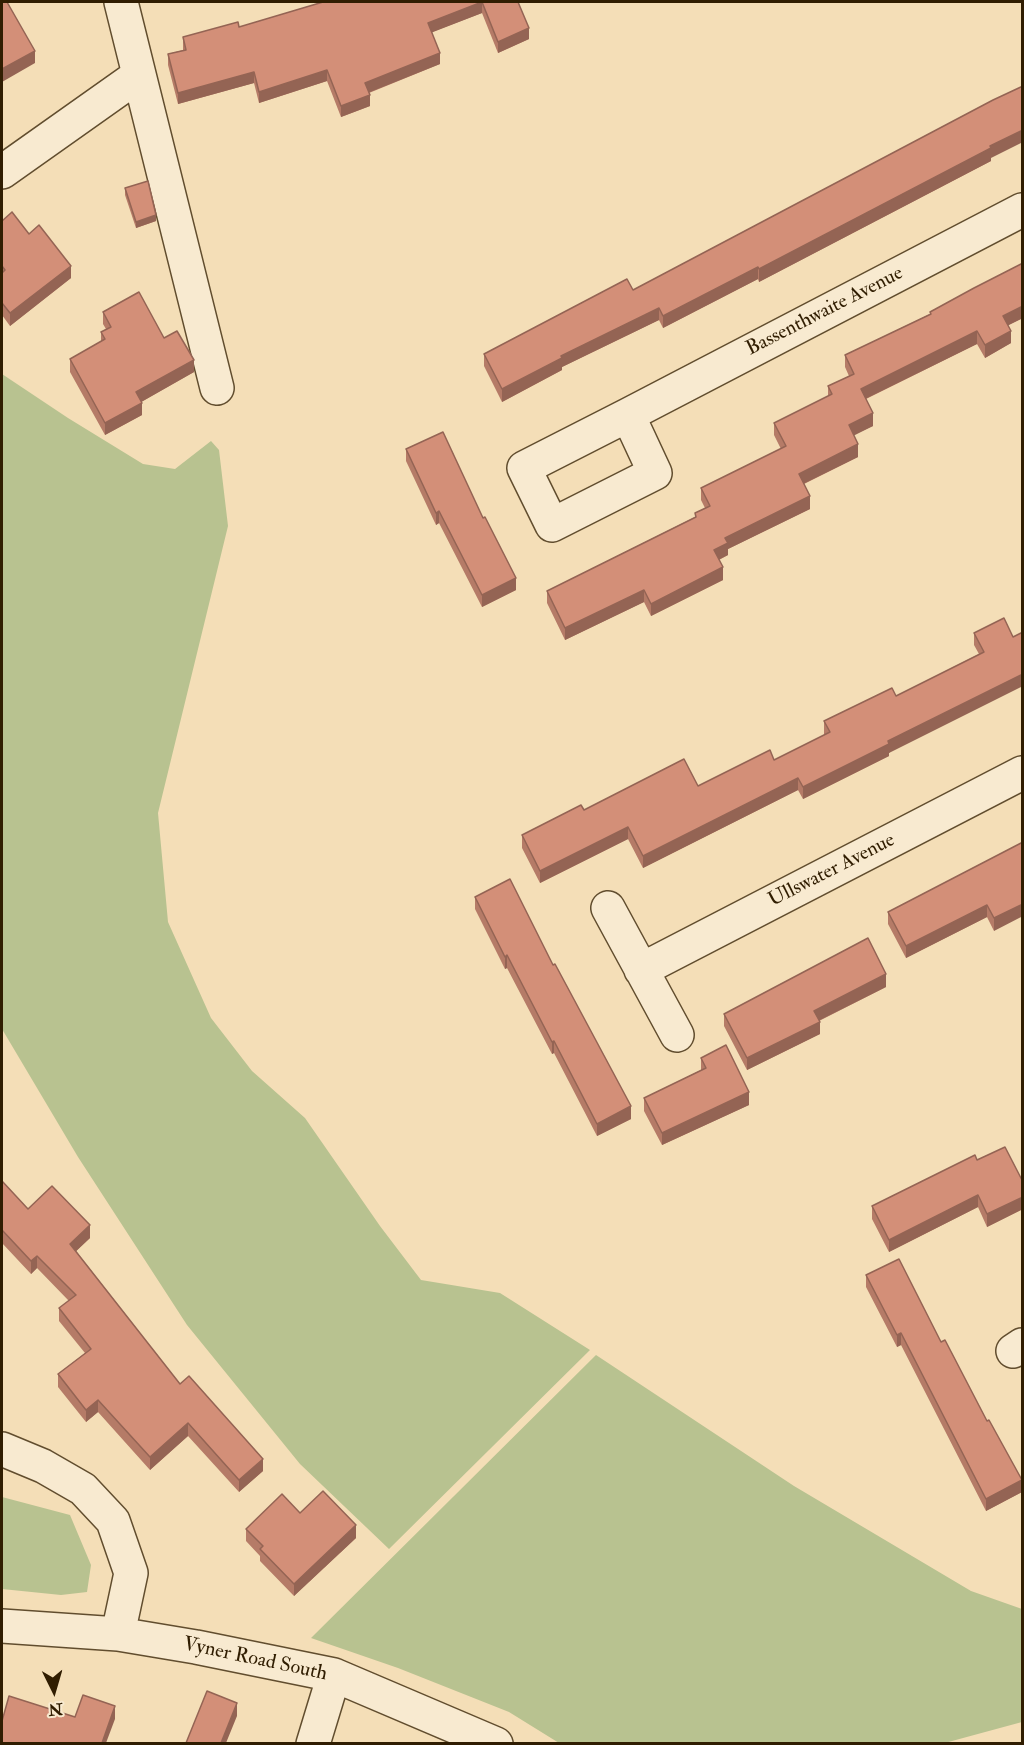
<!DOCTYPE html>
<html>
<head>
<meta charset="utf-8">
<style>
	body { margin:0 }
	#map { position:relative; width:1024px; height:1745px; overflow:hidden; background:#f4deb7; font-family:"IM FELL Double Pica",serif }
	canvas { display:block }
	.frame { position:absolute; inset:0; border:3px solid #301d01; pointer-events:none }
	.north { position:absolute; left:24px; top:1661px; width:60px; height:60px; -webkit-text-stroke:4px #f8ead0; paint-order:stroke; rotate:175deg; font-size:16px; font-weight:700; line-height:24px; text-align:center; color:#301d01 }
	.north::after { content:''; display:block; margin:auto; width:21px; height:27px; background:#301d01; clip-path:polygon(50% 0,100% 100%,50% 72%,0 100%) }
</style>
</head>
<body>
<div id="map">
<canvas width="1024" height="1745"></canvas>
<div class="frame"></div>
<div class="north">N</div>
</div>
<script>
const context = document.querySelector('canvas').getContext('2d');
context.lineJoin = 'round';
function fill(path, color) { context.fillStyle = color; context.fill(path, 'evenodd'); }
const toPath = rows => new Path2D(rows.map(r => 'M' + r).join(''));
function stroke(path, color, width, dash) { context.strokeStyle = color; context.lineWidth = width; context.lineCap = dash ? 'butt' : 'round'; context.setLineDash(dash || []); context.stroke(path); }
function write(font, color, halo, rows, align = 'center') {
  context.font = font + ' "IM FELL Double Pica",serif'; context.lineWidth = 6; context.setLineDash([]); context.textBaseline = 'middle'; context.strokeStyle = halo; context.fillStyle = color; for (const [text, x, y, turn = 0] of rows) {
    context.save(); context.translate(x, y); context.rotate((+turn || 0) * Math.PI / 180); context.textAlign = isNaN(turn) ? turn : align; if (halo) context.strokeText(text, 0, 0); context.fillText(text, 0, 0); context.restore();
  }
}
const green = toPath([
	[2,374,68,418,143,464,175,469,211,441,219,450,228,526,158,813,168,922,211,1018,252,1071,305,1118,380,1226,421,1280,500,1293,590,1350,389,1549,300,1464,187,1325,78,1157,2,1029],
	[596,1355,794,1486,971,1591,1022,1609,1022,1722,941,1744,559,1743,509,1712,398,1668,311,1638],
	[2,1497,70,1515,91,1565,87,1592,61,1595,2,1589]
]);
const minor = toPath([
	[121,2,217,388],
	[2,172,139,75],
	[628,415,655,473,552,525,524,468,628,415,1022,210],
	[608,908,677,1035],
	[641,970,1022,773],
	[1013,1351,1022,1345],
	[2,1449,43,1466,83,1489,113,1521,131,1573,118,1634],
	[2,1626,118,1634,196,1647,334,1675,496,1744],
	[313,1744,334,1675]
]);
const wall = toPath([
	[323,2,518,2,529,39,498,53,482,13,432,32,440,64,369,93,370,106,341,117,327,81,259,103,254,83,178,104,168,65,168,54,183,50,183,37,239,27],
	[991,158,991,161,759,282,758,279,663,328,659,320,562,367,562,370,502,402,484,366,484,354,633,290],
	[125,188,156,221,136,228,125,195],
	[2,221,29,234,71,278,10,326,2,315],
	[1023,263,1023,318,1008,325,1011,343,985,358,977,344,866,399,873,426,853,435,858,457,804,484,810,509,728,549,728,555,719,560,723,580,651,616,644,602,565,640,547,603,547,591,695,517,695,513,705,508,701,500,701,488,781,449,774,435,774,423,828,396,828,386,849,376,845,367,845,355,930,314,930,312],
	[103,312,164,338,194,372,141,402,142,415,105,435,70,372,70,359,101,342,101,332,106,329,103,324],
	[406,449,483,518,516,590,482,607,439,523,436,525,406,461],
	[974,633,1013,637,889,753,889,756,803,799,798,790,643,868,628,839,540,883,522,848,522,835,584,810,698,786,774,760,824,735,824,721,896,696,979,654,974,645],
	[1023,842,994,931,987,917,906,958,888,924,888,912],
	[475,897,631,1119,597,1136,554,1053,552,1054,507,968,505,969,475,909],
	[886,987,819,1021,820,1034,747,1070,724,1026,724,1014],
	[701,1058,749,1105,662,1145,644,1111,644,1098,701,1070],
	[977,1160,1023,1182,1023,1209,987,1227,978,1207,889,1252,872,1219,872,1206],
	[2,1181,28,1209,90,1238,76,1251,180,1384,263,1471,239,1492,188,1436,150,1470,98,1412,86,1422,58,1387,58,1374,85,1353,59,1321,59,1308,69,1301,37,1268,31,1274,2,1243],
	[866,1275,1022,1492,986,1511,901,1345,897,1347,866,1287],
	[300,1513,356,1538,294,1596,260,1561,260,1556,246,1541,246,1529]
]);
const shadedWall = toPath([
	[482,2,482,13,428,34,428,23],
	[529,28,529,39,498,53,498,42],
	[35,51,35,63,2,82,2,69],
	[440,53,440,64,365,94,365,83],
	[327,70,327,81,259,103,259,92],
	[254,72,254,83,178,104,178,93],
	[370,95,370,106,341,117,341,106],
	[1023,130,1023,142,991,158,991,161,759,282,759,269,990,146],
	[156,215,156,221,136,228,136,222],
	[71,266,71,278,10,326,10,313],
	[758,267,758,279,663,328,663,316],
	[1023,306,1023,318,1003,328,1003,316],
	[659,308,659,320,562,367,562,370,502,402,502,389,561,356],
	[977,331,977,344,861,401,861,389],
	[1011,331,1011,343,985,358,985,345],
	[194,360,194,372,136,405,136,392],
	[142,403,142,415,105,435,105,423],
	[873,413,873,426,849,438,849,425],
	[858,444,858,457,799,486,799,474],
	[810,496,810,509,728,549,728,555,714,562,714,550,725,538],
	[439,511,439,523,436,525,436,513],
	[723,567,723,580,651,616,651,604],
	[516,578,516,590,482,607,482,595],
	[644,590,644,602,565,640,565,628],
	[1023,674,1023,686,889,753,889,756,803,799,803,787,888,741],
	[798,778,798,790,643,868,643,856],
	[628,827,628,839,540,883,540,871],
	[1023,904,1023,916,994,931,994,918],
	[987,905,987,917,906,958,906,946],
	[507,955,507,968,505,969,505,957],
	[886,974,886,987,814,1023,814,1011],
	[820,1022,820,1034,747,1070,747,1058],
	[554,1041,554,1053,552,1054,552,1042],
	[749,1092,749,1105,662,1145,662,1133],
	[631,1106,631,1119,597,1136,597,1124],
	[978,1195,978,1207,889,1252,889,1240],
	[1023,1197,1023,1209,987,1227,987,1214],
	[90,1225,90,1238,70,1257,70,1244],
	[37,1256,37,1268,31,1274,31,1261],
	[901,1333,901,1345,897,1347,897,1335],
	[98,1400,98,1412,86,1422,86,1410],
	[188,1423,188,1436,150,1470,150,1457],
	[263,1459,263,1471,239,1492,239,1480],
	[1022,1480,1022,1492,986,1511,986,1499],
	[356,1525,356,1538,294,1596,294,1584],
	[237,1703,237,1716,226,1743,221,1743],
	[115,1706,115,1719,106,1743,102,1743]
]);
const building = toPath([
	[2,2,7,2,35,51,2,69,2,2],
	[323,2,518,2,529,28,498,42,482,2,428,23,440,53,365,83,370,95,341,106,327,70,259,92,254,72,178,93,168,54,186,50,183,37,238,22,239,27,323,2],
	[1023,86,1023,130,990,146,991,148,759,269,758,267,663,316,659,308,561,356,562,358,502,389,484,354,627,279,633,290,993,100,1023,86],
	[148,181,156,215,136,222,125,188,148,181],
	[12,212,29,234,39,225,71,266,10,313,2,303,2,273,5,270,2,266,2,221,12,212],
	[1023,263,1023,306,1003,316,1011,331,985,345,977,331,861,389,873,413,849,425,858,444,799,474,810,496,725,538,728,543,714,550,723,567,651,604,644,590,565,628,547,591,696,517,695,513,710,506,701,488,786,446,774,423,832,394,828,386,854,374,845,355,931,314,930,312,974,288,1023,263],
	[139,292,164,338,177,331,194,360,136,392,142,403,105,423,70,359,105,339,101,332,111,327,103,312,139,292],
	[443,432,483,518,485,517,516,578,482,595,439,511,436,513,406,449,443,432],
	[1004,618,1013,637,1023,632,1023,674,888,741,889,744,803,787,798,778,643,856,628,827,540,871,522,835,581,805,584,810,684,759,698,786,770,750,774,760,830,732,824,721,892,688,896,696,984,652,974,633,1004,618],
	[1023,842,1023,904,994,918,987,905,906,946,888,912,1023,842],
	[510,879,553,965,555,964,631,1106,597,1124,554,1041,552,1042,507,955,505,957,475,897,510,879],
	[868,938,886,974,814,1011,820,1022,747,1058,724,1014,868,938],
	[726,1045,749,1092,662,1133,644,1098,706,1068,701,1058,726,1045],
	[1005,1147,1023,1182,1023,1197,987,1214,978,1195,889,1240,872,1206,975,1155,977,1160,1005,1147],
	[2,1181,28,1209,52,1186,90,1225,70,1244,180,1384,189,1376,263,1459,239,1480,188,1423,150,1457,98,1400,86,1410,58,1374,91,1349,59,1308,76,1295,37,1256,31,1261,2,1230,2,1181],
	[899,1259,941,1342,945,1340,987,1421,989,1420,1022,1480,986,1499,901,1333,897,1335,866,1275,899,1259],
	[323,1491,356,1525,294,1584,260,1549,263,1546,246,1529,282,1494,300,1513,323,1491],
	[207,1691,237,1703,221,1743,186,1743,207,1691],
	[83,1695,115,1706,102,1743,2,1743,2,1721,9,1696,75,1717,83,1695]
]);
const streetNames = [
	["Bassenthwaite Avenue",825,312,-27],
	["Ullswater Avenue",832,871,-27],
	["Vyner Road South",255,1660,12]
];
fill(green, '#b8c290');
stroke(minor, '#614d2e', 36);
stroke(minor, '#f8ead0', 33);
fill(wall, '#b57b67');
fill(shadedWall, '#946454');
fill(building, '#d38f78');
stroke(building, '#946454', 1.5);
write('20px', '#301d01', '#f8ead0', streetNames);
</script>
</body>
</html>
